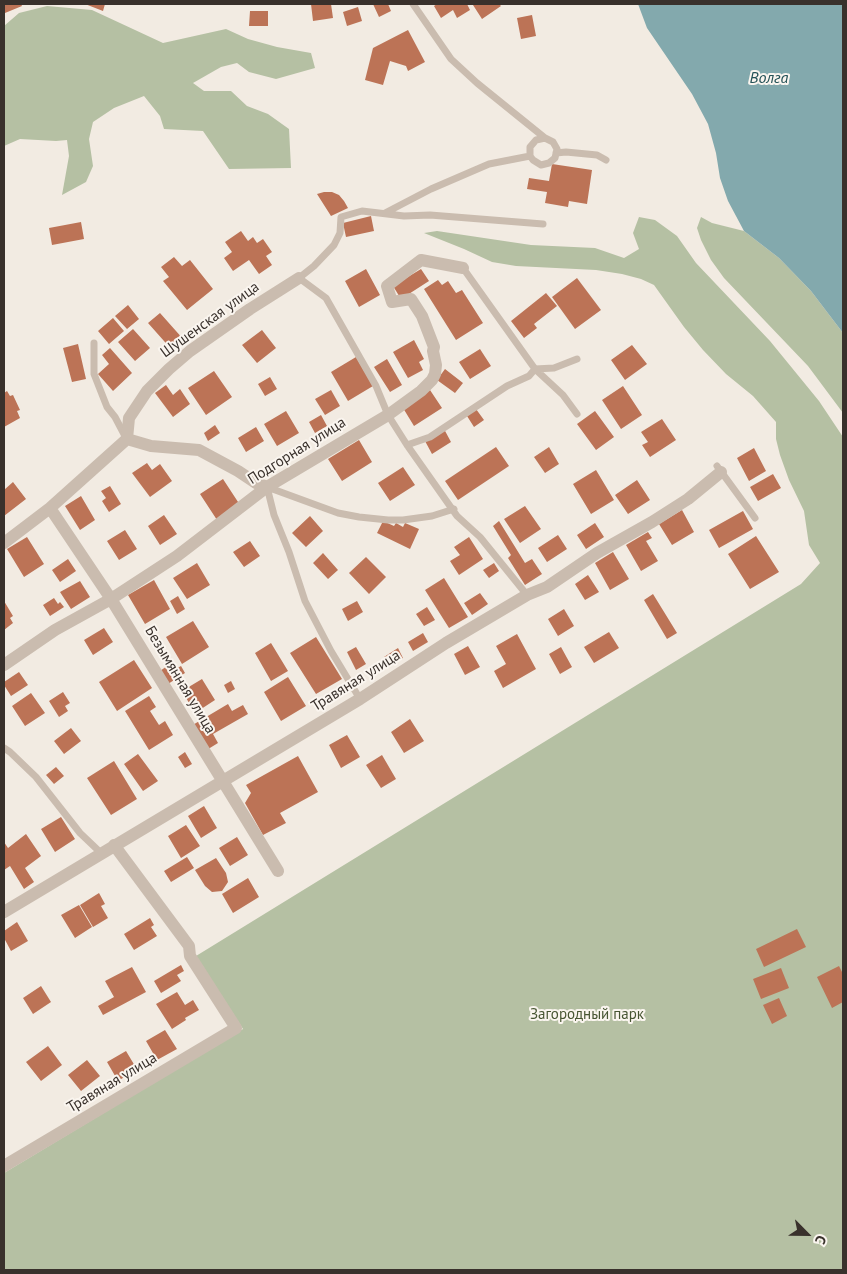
<!DOCTYPE html>
<html>
<head>
<meta charset="utf-8">
<style>
	body { margin:0 }
	#map { position:relative; width:847px; height:1274px; overflow:hidden; background:#f2ebe2; font-family:"PT Sans",sans-serif }
	canvas { display:block }
	.frame { position:absolute; inset:0; border:5px solid #39312c; pointer-events:none }
	.north { position:absolute; left:782px; top:1209px; width:50px; height:50px; -webkit-text-stroke:4px #faf5ef; paint-order:stroke; rotate:113deg; font-size:14px; font-weight:700; line-height:20px; text-align:center; color:#39312c }
	.north::after { content:''; display:block; margin:auto; width:18px; height:22px; background:#39312c; clip-path:polygon(50% 0,100% 100%,50% 72%,0 100%) }
</style>
</head>
<body>
<div id="map">
<canvas width="847" height="1274"></canvas>
<div class="frame"></div>
<div class="north">С</div>
</div>
<script>
const context = document.querySelector('canvas').getContext('2d');
context.lineJoin = 'round';
function fill(path, color) { context.fillStyle = color; context.fill(path, 'evenodd'); }
const toPath = rows => new Path2D(rows.map(r => 'M' + r).join(''));
function stroke(path, color, width, dash) { context.strokeStyle = color; context.lineWidth = width; context.lineCap = dash ? 'butt' : 'round'; context.setLineDash(dash || []); context.stroke(path); }
function write(font, color, halo, rows, align = 'center') {
  context.font = font + ' "PT Sans",sans-serif'; context.lineWidth = 4; context.setLineDash([]); context.textBaseline = 'middle'; context.strokeStyle = halo; context.fillStyle = color; for (const [text, x, y, turn = 0] of rows) {
    context.save(); context.translate(x, y); context.rotate((+turn || 0) * Math.PI / 180); context.textAlign = isNaN(turn) ? turn : align; if (halo) context.strokeText(text, 0, 0); context.fillText(text, 0, 0); context.restore();
  }
}
const green = toPath([
	[47,6,92,10,163,43,226,29,248,39,277,47,311,53,315,68,276,79,249,72,237,63,221,67,193,83,204,91,231,91,247,106,268,114,289,129,291,168,229,169,203,131,164,129,160,116,144,96,114,108,93,122,89,139,93,166,86,182,62,195,69,156,67,140,56,141,20,139,4,146,4,26,19,13],
	[639,217,655,220,677,236,696,263,770,341,819,401,843,437,843,1270,4,1270,4,1173,243,1029,196,956,801,584,820,563,809,545,804,511,789,480,780,455,776,439,776,422,753,396,726,374,703,350,684,327,654,285,641,279,622,274,596,270,516,266,492,262,464,249,424,233,437,231,531,245,595,248,624,258,639,249,633,233],
	[701,217,712,223,744,231,779,258,811,291,843,333,843,413,808,366,724,278,711,260,701,240,697,228]
]);
const water = toPath([
	[638,4,843,4,843,333,811,291,779,258,744,231,728,201,720,178,716,153,708,124,692,94,647,28]
]);
const building = toPath([
	[4,4,21,4,22,6,5,13],
	[85,4,105,4,103,11],
	[311,4,331,4,333,18,313,21],
	[373,4,388,4,391,11,379,17],
	[437,4,467,4,470,10,457,18,453,10,441,18,434,6],
	[475,4,499,4,501,6,482,19,473,5],
	[358,7,362,21,347,26,343,12],
	[250,11,268,11,268,26,249,26],
	[532,15,536,36,521,39,517,18],
	[408,30,425,62,408,71,406,66,390,61,383,85,365,80,373,48],
	[552,164,592,170,587,204,569,201,568,207,545,203,547,192,527,189,529,178,549,181],
	[324,192,332,192,339,195,344,201,348,208,331,216,317,194],
	[371,216,374,231,346,237,343,223],
	[81,222,84,239,52,245,49,228],
	[241,231,248,241,253,237,257,243,263,239,272,252,266,256,272,265,259,274,249,260,233,271,224,258,232,252,225,242],
	[174,257,182,266,190,260,213,289,187,310,163,281,169,277,161,267],
	[366,269,380,295,359,307,345,281],
	[421,269,429,281,401,299,393,286],
	[577,278,601,310,575,329,552,297],
	[438,280,442,285,448,281,456,293,462,290,483,323,456,340,424,289],
	[546,293,557,306,534,324,537,328,524,338,511,321],
	[128,305,139,319,127,329,115,316],
	[160,313,184,340,172,350,148,323],
	[113,318,124,331,109,344,98,331],
	[133,329,150,348,135,361,118,342],
	[262,330,276,348,257,363,242,345],
	[414,340,424,359,419,362,423,370,408,378,393,352],
	[78,344,86,379,72,382,63,348],
	[632,345,647,364,625,380,611,360],
	[110,348,132,373,113,391,98,374,109,364,102,355],
	[480,349,491,366,470,379,459,362],
	[356,357,373,386,348,401,331,372],
	[387,359,402,385,390,392,374,367],
	[445,369,463,383,455,393,437,380],
	[214,371,232,397,206,415,188,388],
	[270,377,277,389,265,396,258,384],
	[166,385,173,395,180,389,190,404,173,417,155,393],
	[623,386,642,415,621,429,602,400],
	[331,390,340,406,325,415,315,399],
	[430,390,442,408,414,426,403,408],
	[7,391,10,396,13,395,20,410,17,411,20,418,4,427,4,393],
	[476,409,484,420,474,427,467,416],
	[286,411,299,433,277,446,264,424],
	[595,411,614,437,596,450,577,424],
	[321,415,327,426,315,433,309,422],
	[662,419,676,440,650,457,642,445,648,442,641,432],
	[215,425,220,433,208,441,204,433],
	[256,427,264,441,246,452,238,438],
	[444,429,451,442,432,454,425,441],
	[359,440,372,462,342,481,328,459],
	[496,447,509,466,458,500,445,481],
	[549,447,559,464,545,473,534,457],
	[754,448,766,471,749,481,737,458],
	[147,463,152,470,160,464,172,481,150,497,132,473],
	[403,467,415,485,390,501,378,483],
	[596,470,614,500,591,514,573,484],
	[773,474,781,488,758,501,750,487],
	[223,479,240,505,217,520,200,494],
	[637,480,650,500,628,514,615,495],
	[13,482,26,499,4,516,4,490],
	[110,486,121,504,109,512,102,501,106,498,101,491],
	[81,496,95,520,80,530,65,506],
	[525,506,541,529,520,543,504,519],
	[682,510,694,532,672,545,659,524],
	[743,511,753,529,719,548,709,530],
	[164,515,177,534,160,545,148,526],
	[310,516,323,531,306,547,292,533],
	[383,521,394,526,396,523,403,527,405,523,419,529,410,549,377,533],
	[499,521,525,563,532,559,542,574,525,585,508,558,511,555,493,526],
	[595,523,604,537,586,549,577,535],
	[125,530,137,549,119,560,107,541],
	[648,532,652,538,646,541,658,561,641,571,626,545],
	[558,535,567,549,547,562,538,548],
	[756,536,779,572,750,589,728,554],
	[27,537,44,564,24,577,7,549],
	[469,537,483,559,459,575,450,561,460,555,454,547],
	[250,541,260,556,244,567,233,552],
	[613,552,629,579,610,590,595,563],
	[323,553,338,570,328,579,313,563],
	[366,557,386,577,369,594,349,573],
	[68,559,76,571,60,582,52,570],
	[197,563,210,585,187,599,173,578],
	[494,563,499,571,489,578,483,570],
	[588,575,599,592,585,600,575,584],
	[444,578,468,617,449,628,425,590],
	[154,580,170,609,145,624,128,595],
	[80,581,90,597,71,609,60,592],
	[480,593,488,604,472,615,464,603],
	[653,594,677,633,667,639,644,600],
	[178,596,185,609,177,614,170,601],
	[54,598,58,604,60,602,64,607,50,616,43,605],
	[4,601,13,616,10,618,13,623,4,630],
	[357,601,363,612,348,621,342,609],
	[427,607,435,620,424,626,416,614],
	[564,609,574,626,558,636,548,619],
	[193,621,209,647,182,664,166,637],
	[104,628,113,642,93,655,84,640],
	[609,632,619,648,594,663,584,647],
	[423,633,428,642,413,651,408,642],
	[517,634,536,669,503,688,494,671,506,664,496,646],
	[316,637,342,679,316,694,290,653],
	[271,643,288,671,271,681,255,653],
	[468,646,480,667,465,675,454,654],
	[356,647,366,664,356,670,347,652],
	[561,647,572,667,560,674,549,654],
	[398,648,403,658,390,666,384,657],
	[134,660,152,688,117,711,99,682],
	[170,664,174,670,181,666,185,673,168,684,160,671],
	[19,672,28,685,11,696,4,685,4,682],
	[288,677,306,706,281,721,264,692],
	[202,679,215,700,195,713,182,691],
	[231,681,235,689,228,693,224,685],
	[63,692,70,703,65,706,68,711,59,717,49,701],
	[31,693,45,713,25,726,12,706],
	[149,696,156,707,150,711,159,725,165,721,173,735,149,750,125,711],
	[228,704,232,711,243,705,248,714,213,734,218,743,205,751,191,726],
	[410,719,424,741,404,753,391,732],
	[71,728,81,741,64,754,54,741],
	[347,735,360,757,341,768,329,745],
	[185,752,192,764,185,768,178,757],
	[138,754,158,781,143,791,124,764],
	[382,755,396,779,381,788,366,765],
	[298,756,318,792,280,813,286,823,263,835,245,803,251,793,246,785],
	[114,761,137,799,111,815,87,778],
	[56,767,64,776,54,784,46,775],
	[204,806,217,828,201,838,188,816],
	[61,817,75,839,55,852,41,829],
	[186,825,200,846,181,858,168,836],
	[26,834,41,856,25,868,34,882,24,889,10,866,4,870,4,842,8,848],
	[237,837,248,855,230,866,219,848],
	[187,857,194,868,171,882,164,871],
	[216,858,226,873,228,882,222,891,212,892,205,886,195,870],
	[248,878,259,897,233,913,222,894],
	[99,893,105,904,101,906,108,918,93,927,80,905],
	[79,905,92,927,75,938,61,915],
	[150,918,154,925,151,927,157,936,134,950,124,934],
	[17,922,28,941,11,951,4,938,4,931],
	[797,929,806,947,764,967,756,949],
	[181,965,184,971,177,975,181,981,161,993,154,981],
	[839,966,843,974,843,1002,832,1008,817,977],
	[132,967,146,992,103,1015,98,1006,114,997,105,981],
	[781,968,789,988,761,999,753,979],
	[41,986,51,1002,33,1014,23,998],
	[177,992,185,1005,193,1000,199,1010,185,1018,186,1020,172,1029,156,1004],
	[779,998,787,1016,772,1024,763,1005],
	[165,1030,177,1049,157,1060,146,1041],
	[48,1046,62,1065,41,1081,26,1062],
	[126,1051,135,1066,124,1073,126,1076,118,1081,107,1062],
	[87,1060,100,1076,81,1091,68,1075]
]);
const lane = toPath([
	[413,4,451,59,477,83,545,138,553,142,557,149,555,158,549,163,541,165,533,160,530,156,530,147,536,140,545,138],
	[556,153,566,152,597,155,606,160],
	[385,213,431,189,489,164,530,156],
	[463,268,535,369,563,395,577,414],
	[94,343,94,374,107,407,115,417,125,436],
	[407,445,430,437,507,386,529,376,535,369,554,368,577,359],
	[717,466,755,518],
	[267,487,274,515,289,552,305,601,331,651,360,699],
	[267,487,338,513,359,517,388,520,403,520,432,516,454,509],
	[527,595,480,537,457,516,407,445,388,415,376,386,326,298,299,278,314,266,334,245,340,233,341,217,362,211,404,216,430,215,543,224],
	[4,748,10,752,36,777,80,833,101,853]
]);
const street = toPath([
	[127,439,151,446,199,450,238,471,256,483,267,487],
	[50,508,111,599,278,871],
	[4,543,50,508,127,439,129,418,147,391,169,369,190,351,250,309,299,278],
	[4,665,55,630,111,599,177,556,267,487,388,415,421,391,432,380,435,374,436,365,433,351,434,347,422,316,411,299,392,302,387,286,421,260,463,268],
	[4,912,360,699,446,643,527,595,547,587,597,553,652,522,688,499,721,472],
	[4,1166,236,1028,190,956,189,946,114,845]
]);
const streetNames = [
	["Шушенская улица",210,320,-36],
	["Подгорная улица",297,451,-32],
	["Безымянная улица",180,680,59],
	["Травяная улица",356,681,-32],
	["Травяная улица",112,1083,-31]
];
const parkNames = [
	["Загородный парк",587,1015]
];
const waterNames = [
	["Волга",769,78]
];
fill(green, '#b5c0a3');
fill(water, '#83a9ad');
fill(building, '#bc7356');
stroke(lane, '#cabcaf', 7);
stroke(street, '#cabcaf', 12);
write('15px', '#39312c', '#faf5ef', streetNames);
write('15px', '#475532', '#faf5ef', parkNames);
write('italic 16px', '#255257', '#faf5ef', waterNames);
</script>
</body>
</html>
